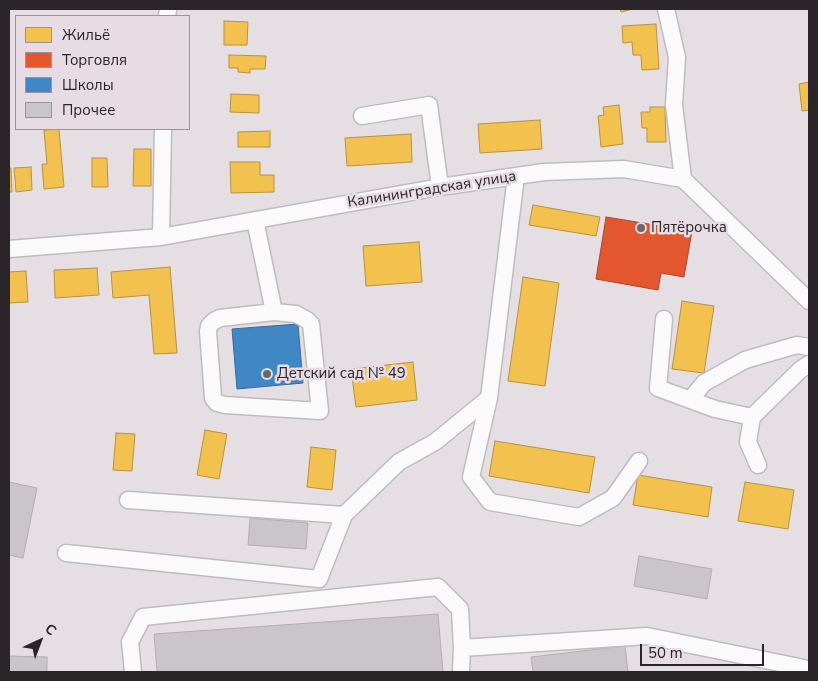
<!DOCTYPE html>
<html>
<head>
<meta charset="utf-8">
<style>
	body { margin:0 }
	#map { position:relative; width:818px; height:681px; overflow:hidden; background:#e5dfe3; font-family:"Nunito Sans",sans-serif }
	canvas { display:block }
	.frame { position:absolute; inset:0; border:10px solid #292528; pointer-events:none }
	.legend { position:absolute; left:15px; top:15px; width:175px; height:115px; box-sizing:border-box; background:#e8dce4; border:1px solid #9c9399; margin:0; padding:6px 9px; list-style:none; font-size:15px; color:#292528 }
	.legend li { display:flex; align-items:center; gap:10px; height:25px }
	.legend b { width:25px; border:1px solid #9c9399 }
	.north { position:absolute; left:15px; top:616px; width:50px; height:50px; -webkit-text-stroke:4px #e8dce4; paint-order:stroke; rotate:43deg; font-size:14px; font-weight:700; line-height:20px; text-align:center; color:#292528 }
	.north::after { content:''; display:block; margin:auto; width:18px; height:22px; background:#292528; clip-path:polygon(50% 0,100% 100%,50% 72%,0 100%) }
	.scale { position:absolute; left:640px; top:644px; width:124px; height:22px; box-sizing:border-box; border:2px solid #292528; border-top:0; padding-left:6px; font-size:15px; line-height:18px; white-space:nowrap; color:#292528; -webkit-text-stroke:4px #e8dce4; paint-order:stroke }
</style>
</head>
<body>
<div id="map">
<canvas width="818" height="681"></canvas>
<div class="frame"></div>
<ul class="legend">
<li><b style="height:14px;background:#f2c14e"></b>Жильё</li>
<li><b style="height:14px;background:#e4572e"></b>Торговля</li>
<li><b style="height:14px;background:#3f88c5"></b>Школы</li>
<li><b style="height:14px;background:#cac5c8"></b>Прочее</li>
</ul>
<div class="north">С</div>
<div class="scale">50 m</div>
</div>
<script>
const context = document.querySelector('canvas').getContext('2d');
context.lineJoin = 'round';
function fill(path, color) { context.fillStyle = color; context.fill(path, 'evenodd'); }
const toPath = rows => new Path2D(rows.map(r => 'M' + r).join(''));
function stroke(path, color, width, dash) { context.strokeStyle = color; context.lineWidth = width; context.lineCap = dash ? 'butt' : 'round'; context.setLineDash(dash || []); context.stroke(path); }
function write(font, color, halo, rows, align = 'center') {
  context.font = font + ' "Nunito Sans",sans-serif'; context.lineWidth = 5; context.setLineDash([]); context.textBaseline = 'middle'; context.strokeStyle = halo; context.fillStyle = color; for (const [text, x, y, turn = 0] of rows) {
    context.save(); context.translate(x, y); context.rotate((+turn || 0) * Math.PI / 180); context.textAlign = isNaN(turn) ? turn : align; if (halo) context.strokeText(text, 0, 0); context.fillText(text, 0, 0); context.restore();
  }
}
const homes = toPath([
	[620,9,633,9,621,12,620,9],
	[224,21,248,22,247,45,224,45,224,21],
	[656,24,659,69,642,70,641,55,633,55,632,42,623,43,622,26,656,24],
	[229,55,266,56,265,69,250,69,250,73,238,72,238,68,229,68,229,55],
	[809,82,809,110,802,111,799,84,809,82],
	[231,94,259,95,259,113,230,112,231,94],
	[619,105,623,144,601,147,598,116,604,115,603,107,619,105],
	[650,107,665,107,666,142,647,142,647,128,642,128,641,112,650,112,650,107],
	[540,120,542,149,480,153,478,124,540,120],
	[59,129,64,187,44,189,42,164,47,164,44,130,59,129],
	[270,131,270,147,238,147,238,132,270,131],
	[411,134,412,162,347,166,345,138,411,134],
	[134,149,151,149,151,186,133,186,134,149],
	[92,158,107,158,108,187,92,187,92,158],
	[230,162,260,162,260,175,274,175,274,192,231,193,230,162],
	[31,167,32,190,16,192,14,168,31,167],
	[9,168,11,168,12,192,9,192,9,168],
	[533,205,600,217,596,236,529,225,533,205],
	[419,242,422,282,366,286,363,246,419,242],
	[170,267,177,353,154,354,149,295,113,298,111,272,170,267],
	[97,268,99,295,55,298,54,270,97,268],
	[26,271,28,302,9,303,9,272,26,271],
	[523,277,559,283,545,386,508,381,523,277],
	[682,301,714,306,704,373,672,369,682,301],
	[413,362,417,400,356,407,351,369,413,362],
	[205,430,227,434,219,479,197,475,205,430],
	[116,433,135,434,132,471,113,470,116,433],
	[495,441,595,457,589,493,489,476,495,441],
	[311,447,336,450,332,490,307,487,311,447],
	[638,475,712,487,708,517,633,505,638,475],
	[745,482,794,490,788,529,738,521,745,482]
]);
const shops = toPath([
	[606,217,692,231,684,277,661,273,658,290,596,279,606,217]
]);
const schools = toPath([
	[298,324,303,383,237,389,232,329,298,324]
]);
const building = toPath([
	[9,482,37,488,23,558,9,555,9,482],
	[250,518,308,523,306,549,248,545,250,518],
	[639,556,712,569,707,599,634,586,639,556],
	[438,614,443,672,157,672,154,634,438,614],
	[625,646,628,672,533,672,531,657,625,646],
	[9,656,47,657,47,672,9,672,9,656]
]);
const minor = toPath([
	[666,9,677,57,674,105,683,179],
	[167,16,168,9],
	[362,116,429,105,440,187],
	[516,176,489,398,471,477,490,502,579,517,613,498,639,461],
	[255,220,274,312,220,318,214,321,209,326,208,331,213,398,217,403,225,405,320,411,311,324,307,320,296,314,274,312],
	[161,237,163,129],
	[9,249,161,237,440,187,544,172,624,169,683,179,809,301],
	[664,319,658,388,715,409,752,417],
	[690,400,704,383,745,360,797,345,809,347],
	[758,465,748,442,752,417,800,370,809,364],
	[128,500,344,515],
	[66,553,319,579,344,515,399,462,435,442,489,398],
	[462,648,647,636,804,668,809,671],
	[133,672,130,642,143,617,438,587,460,609,462,648,461,672]
]);
const markers = [
	[641,228,5,"#6b6669"],
	[267,374,5,"#6b6669"]
];
const streetNames = [
	["Калининградская улица",432,190,-9]
];
const poiNames = [
	["Пятёрочка",651,228],
	["Детский сад № 49",277,374]
];
fill(homes, '#f2c14e');
stroke(homes, '#b69243', 1);
fill(shops, '#e4572e');
stroke(shops, '#ac482c', 1);
fill(schools, '#3f88c5');
stroke(schools, '#386a96', 1);
fill(building, '#cac5c8');
stroke(building, '#b2aeb1', 1);
stroke(minor, '#c0bbbe', 19);
stroke(minor, '#fbfafb', 16);
for (const [x, y, r, color] of markers) { const dot = new Path2D(); dot.arc(x, y, r, 0, 2 * Math.PI); context.fillStyle = color; context.fill(dot); stroke(dot, '#e8dce4', 2); }
write('15px', '#292528', '#e8dce4', streetNames);
write('15px', '#292528', '#e8dce4', poiNames, 'left');
</script>
</body>
</html>
